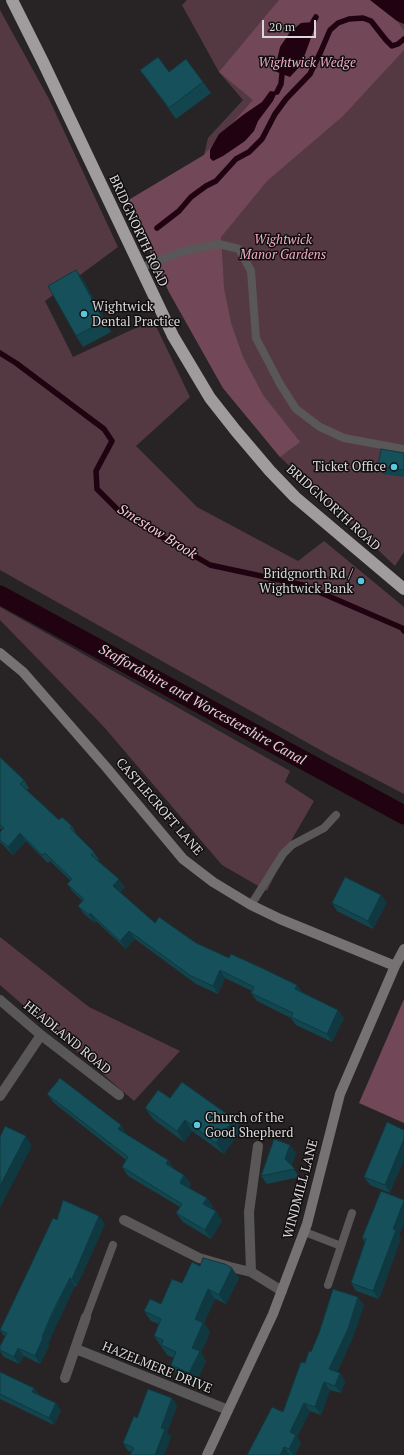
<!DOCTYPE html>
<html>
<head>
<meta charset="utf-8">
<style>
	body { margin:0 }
	#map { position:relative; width:404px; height:1455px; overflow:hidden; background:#282425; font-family:"PT Serif",serif }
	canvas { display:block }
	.scale { position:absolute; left:262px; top:20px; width:54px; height:18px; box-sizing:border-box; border:2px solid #dbd8d9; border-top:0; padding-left:5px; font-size:12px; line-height:14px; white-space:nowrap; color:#dbd8d9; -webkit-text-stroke:3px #100e0e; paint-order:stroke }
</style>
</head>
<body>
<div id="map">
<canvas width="404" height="1455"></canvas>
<div class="scale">20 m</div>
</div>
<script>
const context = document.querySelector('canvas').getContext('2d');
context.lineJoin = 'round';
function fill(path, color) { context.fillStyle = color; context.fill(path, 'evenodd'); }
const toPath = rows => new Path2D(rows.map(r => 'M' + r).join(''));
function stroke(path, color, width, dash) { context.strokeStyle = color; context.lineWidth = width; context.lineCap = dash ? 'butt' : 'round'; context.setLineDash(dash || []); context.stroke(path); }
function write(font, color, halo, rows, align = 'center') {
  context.font = font + ' "PT Serif",serif'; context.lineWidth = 3; context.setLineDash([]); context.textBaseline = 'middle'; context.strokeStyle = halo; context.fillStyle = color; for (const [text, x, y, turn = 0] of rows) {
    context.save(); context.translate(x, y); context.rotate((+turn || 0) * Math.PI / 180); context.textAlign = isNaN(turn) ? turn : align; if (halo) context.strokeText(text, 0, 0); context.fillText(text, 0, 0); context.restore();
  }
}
const green = toPath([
	[187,0,404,0,404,552,395,566,280,457,223,388,169,292,127,201,204,155,208,138,243,100,219,72,182,5],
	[0,10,49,99,118,247,45,301,73,357,153,320,190,397,136,446,197,507,298,561,324,541,404,607,404,794,331,756,0,570],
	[0,607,290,771,285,782,314,801,291,841,267,891,222,865,104,727,0,620],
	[0,937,89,1007,180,1051,134,1101,0,985]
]);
const forest = toPath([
	[279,0,370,0,397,21,404,31,404,50,343,116,267,181,221,237,224,288,231,323,243,357,263,395,300,442,280,457,223,388,169,292,127,201,204,155,253,100,219,72],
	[404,999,404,1123,359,1103]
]);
const water = toPath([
	[370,0,404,0,404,24,397,21],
	[313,22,315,27,301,65,290,77,277,72,275,69,280,47,290,32,301,23],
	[270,91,277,92,273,101,258,121,254,131,245,141,223,156,213,161,210,158,210,150,219,134,243,115,262,102]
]);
const stream = toPath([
	[313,22,316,17],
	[277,92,281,84,282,74],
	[157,228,179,211,191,197,206,186,216,181,236,159,249,152,262,139,275,114,286,99,310,74,321,51,330,30,338,23,349,19,363,18,371,21,386,40,392,46,398,44,404,39],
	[0,353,16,363,104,429,112,441,96,471,97,489,121,513,210,565,303,585,402,628,404,631]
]);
const canal = toPath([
	[0,595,404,815]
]);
const lane = toPath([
	[140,268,181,252,198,248,219,244,239,249,251,271,256,338,280,384,296,409,320,427,344,438,404,449],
	[251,905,283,854,292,845,324,828,336,815],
	[305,1232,341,1246,352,1213],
	[328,1285,341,1246],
	[86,1317,113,1245]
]);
const street = toPath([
	[0,1000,41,1035,119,1095],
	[0,1096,41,1035],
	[258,1146,249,1212,251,1272,282,1291],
	[124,1220,199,1258,230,1267,251,1272],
	[76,1349,228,1410],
	[65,1378,86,1317]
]);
const secondary = toPath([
	[0,653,23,672,106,767,183,859,213,882,251,905,280,919,395,966],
	[207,1455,273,1314,307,1224,340,1094,395,966,404,949]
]);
const highway = toPath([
	[12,0,43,62,173,336,210,398,236,431,270,471,295,497,404,589]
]);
const wall = toPath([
	[140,70,169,72,203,82,211,93,176,119],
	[76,270,84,281,111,332,83,347,76,336],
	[404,453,404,477,383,474,378,466],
	[0,757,24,780,29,788,27,790,59,820,72,826,77,835,94,852,99,860,98,861,125,887,120,892,155,923,196,943,229,958,297,985,302,992,344,1018,332,1042,296,1025,291,1018,257,1001,251,993,252,991,225,978,218,994,196,984,135,939,126,949,96,921,95,923,84,914,78,906,83,901,73,892,67,884,71,881,50,861,48,863,26,841,13,855,0,842,0,832,2,830,0,828],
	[387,902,373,929,337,911,332,903],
	[47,1094,121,1125,126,1134,168,1160,174,1169,184,1175,191,1184,189,1188,207,1198,213,1207,212,1209,216,1211,222,1221,211,1239,183,1222,176,1213,180,1207,128,1176,122,1167,126,1160,54,1103],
	[145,1108,234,1119,241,1130,224,1154,192,1131,184,1142,153,1119],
	[404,1130,390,1193,370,1185,364,1177],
	[296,1153,291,1166,300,1177,267,1184,261,1176],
	[404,1200,404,1223,399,1235,401,1238,379,1299,356,1291,351,1283,365,1242,362,1238],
	[57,1220,105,1224,77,1286,75,1286,59,1319,48,1344,49,1346,40,1364,24,1356,19,1364,4,1357,0,1351,0,1346,5,1337,0,1330],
	[200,1266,239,1278,226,1304,215,1299,204,1323,210,1332,201,1353,206,1361,196,1383,177,1374,171,1365,174,1358,167,1355,154,1336,159,1324,151,1321,144,1311,161,1304],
	[364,1305,353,1337,337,1372,340,1373,345,1381,341,1393,330,1390,321,1415,310,1411,297,1437,301,1443,295,1455,247,1455,283,1412,311,1352],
	[0,1372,34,1388,38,1394,61,1410,54,1425,0,1399],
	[172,1398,177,1406,167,1432,171,1437,164,1455,130,1455,132,1452,128,1451,123,1443]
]);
const shadedWall = toPath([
	[76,270,84,281,111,332,104,321],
	[20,833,26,841,13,855,8,847],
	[119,879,125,887,119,894,113,886],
	[381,895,387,902,373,929,368,921],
	[90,913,96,921,95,923,89,915],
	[129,931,135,939,126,949,120,941],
	[220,970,225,978,218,994,213,986],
	[297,985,302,993,295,989],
	[338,1010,344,1018,332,1042,327,1034],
	[234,1119,241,1130,224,1154,216,1143],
	[185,1120,192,1131,184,1142,177,1131],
	[121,1125,127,1135,118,1129],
	[26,1136,32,1146,0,1208,0,1186],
	[404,1139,404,1160,390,1193,385,1185],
	[290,1145,296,1153,291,1167,285,1159],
	[168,1160,174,1169,166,1164],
	[184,1175,191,1184,187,1192,180,1183],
	[207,1198,213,1207,209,1213,203,1204],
	[404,1201,404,1223,399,1235,401,1238,379,1299,373,1291,393,1229],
	[216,1211,222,1221,211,1239,205,1230],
	[99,1216,105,1224,77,1286,72,1279],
	[232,1268,239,1278,226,1304,219,1295],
	[70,1278,75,1286,48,1344,49,1346,40,1364,35,1356,42,1337],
	[208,1289,215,1299,204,1323,210,1332,201,1353,206,1361,196,1383,189,1373,195,1319],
	[358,1297,364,1305,353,1337,335,1377,329,1369],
	[18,1348,24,1356,19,1364,14,1357],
	[340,1373,345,1381,341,1393,335,1386],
	[324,1382,330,1390,321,1415,315,1407],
	[34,1388,38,1395,32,1392],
	[172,1398,177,1406,167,1432,171,1437,164,1455,155,1455,161,1428],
	[56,1403,61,1410,54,1425,49,1418],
	[304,1403,310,1411,297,1437,301,1443,295,1455,293,1455,289,1449,290,1432],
	[284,1447,290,1455,280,1455]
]);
const building = toPath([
	[158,57,169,72,186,59,203,82,169,108,140,70,158,57],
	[76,270,104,321,76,336,48,286,76,270],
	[381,449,404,453,404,470,378,466,381,449],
	[0,757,24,780,20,784,59,820,62,817,72,826,70,828,94,852,91,855,119,879,113,886,155,923,159,917,196,943,229,958,231,954,264,969,297,985,295,989,338,1010,327,1034,291,1017,293,1013,251,993,254,987,220,970,213,986,191,976,129,931,120,941,90,913,89,915,78,906,84,899,67,884,72,879,45,853,42,855,20,833,8,847,0,840,0,832,4,828,0,825,0,757],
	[345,877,381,895,368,921,332,903,345,877],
	[60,1078,121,1125,118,1129,168,1160,166,1164,184,1175,180,1183,207,1198,203,1204,216,1211,205,1230,176,1213,182,1204,122,1167,128,1157,47,1094,60,1078],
	[182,1082,234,1119,216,1143,185,1120,177,1131,145,1108,158,1090,170,1098,182,1082],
	[387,1122,404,1130,404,1139,385,1185,364,1177,387,1122],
	[5,1126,26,1136,0,1186,0,1137,5,1126],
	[274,1139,290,1145,285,1159,295,1169,261,1176,274,1139],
	[381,1191,404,1200,404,1201,393,1229,396,1230,373,1291,351,1283,366,1239,362,1238,381,1191],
	[63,1200,99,1216,72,1279,70,1278,53,1311,42,1337,43,1338,35,1356,18,1348,14,1357,0,1350,0,1346,7,1333,0,1330,53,1218,57,1220,63,1200],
	[203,1258,225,1264,232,1268,219,1295,208,1289,195,1319,203,1323,192,1348,200,1351,189,1373,171,1365,176,1352,161,1345,163,1340,154,1336,161,1319,144,1311,150,1299,161,1304,172,1279,182,1283,192,1262,200,1266,203,1258],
	[333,1289,358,1297,348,1329,329,1369,340,1373,335,1386,324,1382,315,1407,304,1403,290,1432,296,1435,289,1449,284,1447,280,1455,247,1455,272,1407,283,1412,301,1362,305,1363,309,1351,311,1352,319,1333,333,1289],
	[0,1372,34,1388,32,1392,56,1403,49,1418,0,1394,0,1372],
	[148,1389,172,1398,161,1428,165,1429,155,1455,130,1455,134,1448,123,1443,134,1416,137,1418,148,1389]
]);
const markers = [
	[84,314,4,"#56c9e0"],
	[394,467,4,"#56c9e0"],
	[361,581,4,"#56c9e0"],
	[197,1125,4,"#56c9e0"]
];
const parkNames = [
	["Wightwick Wedge",307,63],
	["Wightwick",283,240],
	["Manor Gardens",283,255]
];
const streetNames = [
	["BRIDGNORTH ROAD",138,231,65],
	["BRIDGNORTH ROAD",333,508,42],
	["CASTLECROFT LANE",159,807,49],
	["HEADLAND ROAD",67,1038,39],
	["WINDMILL LANE",301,1189,-75],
	["HAZELMERE DRIVE",157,1368,22]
];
const poiNames = [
	["Wightwick",92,307],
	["Dental Practice",92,322],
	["Ticket Office",386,467,"right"],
	["Bridgnorth Rd /",353,574,"right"],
	["Wightwick Bank",353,589,"right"],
	["Church of the",205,1118],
	["Good Shepherd",205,1133]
];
const waterNames = [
	["Smestow Brook",157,532,32],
	["Staffordshire and Worcestershire Canal",202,705,29]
];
fill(green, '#543943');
fill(forest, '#724858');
fill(water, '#210210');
stroke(stream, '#210210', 5.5);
stroke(canal, '#210210', 19);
stroke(lane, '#595757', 8);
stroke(street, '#595757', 10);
stroke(secondary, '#767273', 10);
stroke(highway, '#a09b9d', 12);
fill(wall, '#12454e');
fill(shadedWall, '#0f3840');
fill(building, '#15505b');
stroke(building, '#0f3840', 1);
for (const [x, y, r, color] of markers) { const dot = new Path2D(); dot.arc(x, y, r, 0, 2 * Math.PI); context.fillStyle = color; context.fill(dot); stroke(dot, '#100e0e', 1.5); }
write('italic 13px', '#f5acc8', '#100e0e', parkNames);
write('13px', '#dbd8d9', '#100e0e', streetNames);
write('13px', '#dbd8d9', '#100e0e', poiNames, 'left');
write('italic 14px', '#fdc2d8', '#100e0e', waterNames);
</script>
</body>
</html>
